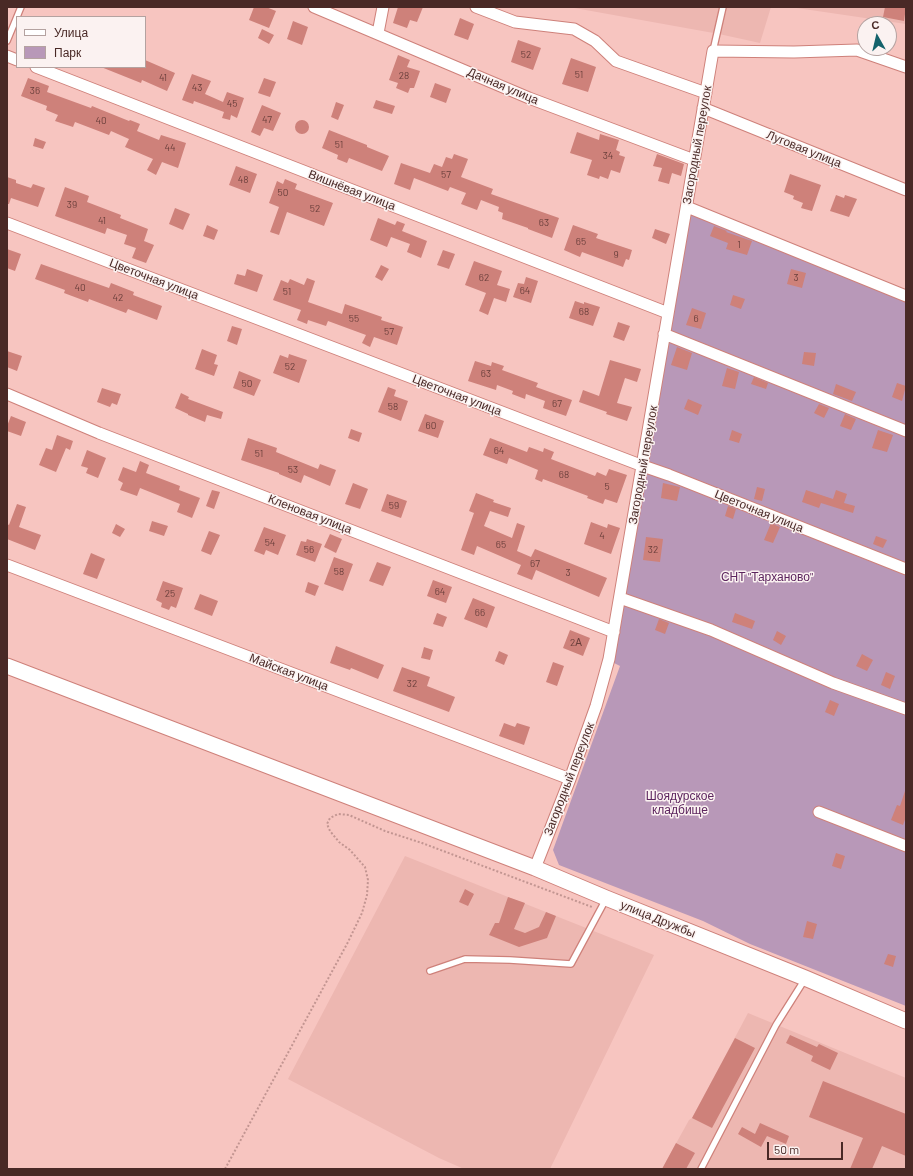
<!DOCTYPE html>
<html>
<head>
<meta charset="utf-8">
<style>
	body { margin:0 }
	#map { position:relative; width:913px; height:1176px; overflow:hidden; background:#f7c5c0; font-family:Barlow,sans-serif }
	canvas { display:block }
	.frame { position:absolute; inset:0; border:8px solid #492926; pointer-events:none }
	.legend { position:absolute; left:16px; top:16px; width:130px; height:52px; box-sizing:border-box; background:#fbf2f1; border:1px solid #b4a2a0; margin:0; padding:5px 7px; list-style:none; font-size:12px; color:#492926 }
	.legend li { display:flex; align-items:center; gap:8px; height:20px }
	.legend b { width:20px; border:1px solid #b4a2a0 }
	.north { position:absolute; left:857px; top:16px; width:40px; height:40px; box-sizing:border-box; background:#fbf2f1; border:1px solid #b4a2a0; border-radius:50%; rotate:352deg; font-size:11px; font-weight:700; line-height:16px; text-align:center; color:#492926 }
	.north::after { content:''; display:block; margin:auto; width:14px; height:18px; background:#14626b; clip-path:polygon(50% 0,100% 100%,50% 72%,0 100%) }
	.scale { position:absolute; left:767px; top:1142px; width:76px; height:18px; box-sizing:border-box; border:2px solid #492926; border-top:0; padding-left:5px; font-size:12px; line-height:14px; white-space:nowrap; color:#492926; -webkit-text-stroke:3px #fbf2f1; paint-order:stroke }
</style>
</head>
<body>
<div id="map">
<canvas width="913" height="1176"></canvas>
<div class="frame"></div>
<ul class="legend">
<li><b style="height:5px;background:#fff"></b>Улица</li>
<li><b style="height:11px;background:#b898b8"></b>Парк</li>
</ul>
<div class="north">С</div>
<div class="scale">50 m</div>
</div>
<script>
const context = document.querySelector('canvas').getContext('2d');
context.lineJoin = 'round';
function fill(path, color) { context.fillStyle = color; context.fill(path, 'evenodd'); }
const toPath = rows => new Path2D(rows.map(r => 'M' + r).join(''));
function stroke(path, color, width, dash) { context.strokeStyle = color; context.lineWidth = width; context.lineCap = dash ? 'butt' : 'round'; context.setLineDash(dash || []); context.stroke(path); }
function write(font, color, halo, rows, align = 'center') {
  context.font = font + ' Barlow,sans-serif'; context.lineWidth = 3; context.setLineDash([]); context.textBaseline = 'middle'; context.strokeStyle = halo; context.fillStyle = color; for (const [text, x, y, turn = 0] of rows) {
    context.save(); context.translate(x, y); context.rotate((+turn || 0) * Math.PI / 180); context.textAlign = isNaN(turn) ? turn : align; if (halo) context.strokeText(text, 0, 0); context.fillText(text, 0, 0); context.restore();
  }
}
const built = toPath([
	[569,7,771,7,760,43,719,34],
	[790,7,906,7,906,24],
	[405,856,654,955,550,1169,464,1169,439,1158,288,1079],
	[748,1013,906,1078,906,1169,662,1169,689,1120,692,1118]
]);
const green = toPath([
	[687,213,906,301,906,1006,750,944,703,921,559,865,553,850,620,666,612,662]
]);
const building = toPath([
	[254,7,266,7,276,11,269,28,249,20],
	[398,7,423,7,417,22,410,20,407,28,393,23],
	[885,7,906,7,904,21,883,17],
	[460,18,474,24,468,40,454,35],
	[293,21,308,27,302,45,287,39],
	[262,29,274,35,269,44,258,38],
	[518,40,541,48,533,70,511,62],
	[398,55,410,60,407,67,420,71,414,88,410,88,408,93,396,88,398,83,389,80],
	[571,58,596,67,588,92,562,84],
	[145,60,175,73,167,91,142,80,141,83,101,67,145,67],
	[192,74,211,81,205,94,223,102,227,92,244,98,237,118,231,115,230,120,222,118,224,112,194,101,193,104,182,100],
	[28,78,49,86,47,92,91,108,92,106,129,121,130,120,140,124,137,131,159,140,161,135,186,143,178,168,162,162,156,175,147,170,153,159,125,147,129,139,111,131,109,135,75,122,73,127,55,121,58,115,46,110,47,106,21,96],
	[264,78,276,82,270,97,258,93],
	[435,83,451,89,446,103,430,97],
	[376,100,395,106,392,114,373,108],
	[336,102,344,105,338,120,331,117],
	[262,105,281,113,273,131,264,128,260,136,251,132],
	'295 127a7 7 0 1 1 14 0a7 7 0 1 1-14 0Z',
	[329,130,367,145,367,147,389,156,382,171,349,158,347,163,337,159,338,155,322,148],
	[577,132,599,140,600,134,619,140,616,150,620,152,619,155,625,157,620,173,611,170,608,179,600,176,599,179,587,175,592,160,570,153],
	[35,138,46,142,43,149,33,146],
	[454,154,468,159,461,177,493,189,491,194,559,218,552,238,528,229,528,228,502,219,503,213,498,211,499,207,481,200,477,210,461,204,466,193,450,187,448,191,414,178,410,190,394,184,401,163,430,173,434,164,442,167,446,157,452,159],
	[657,154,684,164,681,176,672,173,669,184,658,181,662,168,653,166],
	[236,166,257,174,250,193,229,185],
	[790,174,821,185,812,211,801,208,803,203,793,199,794,196,784,192],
	[7,177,16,180,16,183,31,188,33,184,45,188,38,207,11,198,9,204,7,204],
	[285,179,297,184,295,189,333,203,324,226,287,212,279,235,270,232,279,207,269,203,277,181,283,184],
	[65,187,89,196,87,202,121,215,120,218,148,229,144,241,154,245,146,263,132,258,136,248,124,244,127,235,107,228,105,234,55,216],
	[836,195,844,198,845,195,857,199,849,217,830,211],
	[175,208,190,214,183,230,169,224],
	[378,218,395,225,397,221,405,224,402,231,427,241,421,258,407,252,410,244,391,237,387,247,370,240],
	[207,225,218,230,214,240,203,236],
	[573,225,598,234,596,238,632,250,629,260,626,259,623,267,582,252,580,257,564,250],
	[714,226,727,231,726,232,752,241,747,255,726,249,728,243,710,236],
	[655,229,670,234,666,244,652,238],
	[7,249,21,254,15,271,7,268],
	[443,250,455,254,449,269,437,265],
	[474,261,502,271,497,285,510,289,506,302,494,298,488,315,479,311,486,293,465,285],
	[41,264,109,288,111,283,134,292,133,295,162,306,157,320,128,309,126,313,89,299,88,302,64,293,65,290,35,279],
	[381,265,389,269,382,281,375,277],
	[247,269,263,275,257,292,234,284,237,274,245,276],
	[791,269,806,273,802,288,787,284],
	[526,277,538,281,531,303,513,297,518,283,524,284],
	[307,278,315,281,308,302,342,314,345,304,382,317,381,320,403,327,397,345,374,337,370,347,362,343,366,335,328,321,326,326,308,320,307,324,297,320,301,310,273,300,281,280,288,283,290,279,304,285],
	[733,295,745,299,741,309,730,305],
	[575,301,584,304,584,302,600,307,593,326,569,318],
	[692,308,706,313,701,329,686,325],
	[618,322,630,326,624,341,613,337],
	[232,326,242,329,237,345,227,341],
	[677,347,692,353,687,370,671,365],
	[202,349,217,355,214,364,218,365,214,376,195,369],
	[7,351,22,356,17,371,7,367],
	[804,352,816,353,814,366,802,364],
	[289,354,307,360,299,383,273,373,280,355,288,358],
	[610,360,641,369,637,382,625,378,617,403,632,407,627,421,606,414,607,412,579,402,583,390,599,396],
	[475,361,491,366,492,362,504,366,502,370,538,383,536,387,572,400,566,416,543,408,545,401,526,394,525,399,512,394,513,391,497,385,496,390,468,381],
	[727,368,739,372,735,389,722,386],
	[239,371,261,380,254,396,233,388],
	[754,377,768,383,766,389,751,384],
	[897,383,906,386,902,401,892,397],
	[836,384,856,392,852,401,833,394],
	[388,387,396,390,394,396,408,401,401,421,378,412],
	[102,388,121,394,117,405,112,403,110,407,97,402],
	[181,393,189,397,188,399,223,412,221,419,207,415,205,422,188,415,188,414,175,408],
	[688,399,702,405,698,415,684,409],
	[819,404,829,408,824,418,814,413],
	[425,414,444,421,438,438,418,431],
	[845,414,856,419,851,430,840,426],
	[11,416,26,422,21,436,7,431,7,426],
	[351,429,362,433,359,442,348,438],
	[732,430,742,434,739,443,729,440],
	[878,430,893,435,887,452,872,448],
	[57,435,73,441,70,450,66,448,56,472,39,465,46,448,52,450],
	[248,438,277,448,276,452,318,469,320,464,336,470,330,486,304,475,301,483,279,474,279,473,241,460],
	[490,438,527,452,529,447,543,452,544,448,554,452,551,459,595,476,597,472,606,476,609,469,627,475,617,503,605,499,603,504,587,498,588,496,543,479,542,482,535,479,538,470,509,458,507,464,483,455],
	[87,450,106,458,98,478,86,473,88,468,81,466],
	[140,461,149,465,146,473,180,486,179,490,200,498,192,518,177,512,180,504,140,488,137,496,120,490,123,483,118,480,123,467,136,472],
	[353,483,368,489,360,509,345,504],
	[663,483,680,487,677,501,661,498],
	[757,487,765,489,762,501,754,499],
	[212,490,220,492,214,509,206,506],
	[806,490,833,499,836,490,847,494,844,503,855,506,853,513,821,503,819,508,802,502],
	[476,493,494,500,493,502,511,508,508,517,490,511,484,526,512,538,517,523,525,526,517,551,531,557,535,549,607,578,599,597,536,570,532,580,517,574,521,565,477,546,474,555,461,550,474,513,469,511],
	[387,494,407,501,401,518,381,511],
	[17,504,26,507,19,527,41,535,35,550,7,539,7,524,9,525],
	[728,506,736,509,733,519,725,516],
	[152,521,168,526,164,536,149,531],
	[591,522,607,528,608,524,620,528,611,554,584,544],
	[771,523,780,527,773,543,764,540],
	[116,524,125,529,120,537,112,533],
	[264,527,286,535,278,555,266,550,264,555,254,551],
	[209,531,220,535,211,555,201,551],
	[330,534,342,539,336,553,324,547],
	[876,536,887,540,883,548,873,544],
	[646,537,663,539,660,562,643,560],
	[307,539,322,544,315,562,296,555,301,541,306,542],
	[91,553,105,559,97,579,83,574],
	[334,557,353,564,343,591,324,584],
	[377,562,391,567,383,586,369,581],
	[433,580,452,587,446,603,427,596],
	[163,581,183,588,176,608,171,606,169,610,161,607,162,603,156,600],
	[308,582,319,586,315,596,305,592],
	[200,594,218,601,212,616,194,609],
	[473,598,495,607,487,628,464,619],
	[437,613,447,617,443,627,433,624],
	[735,613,755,621,752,629,732,622],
	[659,619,669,623,665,634,655,630],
	[570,630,590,638,583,656,563,648],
	[777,631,786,636,781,645,773,640],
	[336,646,384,665,378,679,351,668,350,670,330,663],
	[424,647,433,650,430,660,421,658],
	[499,651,508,655,504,665,495,661],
	[862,654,873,660,867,671,856,666],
	[553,662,564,666,557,686,546,682],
	[402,667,430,677,427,686,455,697,449,712,393,691],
	[886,672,895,676,890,689,881,685],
	[830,700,839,704,834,716,825,712],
	[504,723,515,727,517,723,530,727,524,745,499,736],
	[905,791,906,817,903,825,891,820,897,805,900,806],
	[836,853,845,856,841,869,832,866],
	[465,889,474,894,468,906,459,902],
	[508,897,525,903,514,929,525,933,539,927,546,912,556,916,547,938,519,947,489,935,495,923,499,923],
	[807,921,817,924,813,939,803,937],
	[888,954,896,956,893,967,884,964],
	[790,1035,817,1047,819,1044,838,1053,830,1070,811,1061,813,1056,786,1043],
	[735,1038,755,1048,712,1128,692,1118],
	[823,1081,906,1114,906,1156,882,1146,872,1169,850,1169,863,1138,809,1117],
	[760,1123,789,1136,786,1144,767,1136,761,1147,738,1134,742,1127,755,1134],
	[676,1143,695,1153,686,1169,662,1169]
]);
const path = toPath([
	[225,1169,348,942,362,913,367,895,368,880,365,867,350,850,339,842,330,831,327,824,330,818,338,814,349,815,385,831,422,843,592,907]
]);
const service = toPath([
	[7,41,21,7],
	[713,51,723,7],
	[430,971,465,959,510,960,571,964,606,899],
	[701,1169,776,1025,805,979]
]);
const minor = toPath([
	[314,7,529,98,694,160],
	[476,7,515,22,574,29,595,41,616,61,706,93],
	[378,33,383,7],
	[7,56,17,60],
	[36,67,668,313],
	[703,108,906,190],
	[687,207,906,296],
	[7,223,643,466,669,475,906,569],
	[664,334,906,431],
	[7,394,99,433,614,632],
	[7,565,570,779],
	[620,598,711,630,833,683,906,709],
	[819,812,906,846],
	[535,868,570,779,596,706,609,659,713,51,794,52,857,50,906,67]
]);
const secondary = toPath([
	[7,666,535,868,606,898,805,978,906,1021]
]);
const numberNames = [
	["52",526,55],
	["51",579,75],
	["28",404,76],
	["41",163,78],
	["43",197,88],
	["36",35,91],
	["45",232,104],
	["47",267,120],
	["40",101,121],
	["51",339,145],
	["44",170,148],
	["34",608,156],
	["57",446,175],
	["48",243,180],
	["50",283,193],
	["39",72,205],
	["52",315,209],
	["41",102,221],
	["63",544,223],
	["65",581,242],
	["1",739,245],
	["9",616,255],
	["62",484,278],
	["3",796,278],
	["40",80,288],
	["64",525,291],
	["51",287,292],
	["42",118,298],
	["68",584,312],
	["55",354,319],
	["6",696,319],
	["57",389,332],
	["52",290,367],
	["63",486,374],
	["50",247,384],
	["67",557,404],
	["58",393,407],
	["60",431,426],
	["64",499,451],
	["51",259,454],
	["53",293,470],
	["68",564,475],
	["5",607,487],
	["59",394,506],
	["4",602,536],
	["54",270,543],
	["65",501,545],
	["56",309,550],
	["32",653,550],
	["67",535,564],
	["58",339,572],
	["3",568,573],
	["64",440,592],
	["25",170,594],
	["66",480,613],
	["2А",576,643],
	["32",412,684]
];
const streetNames = [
	["Дачная улица",503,86,23],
	["Загородный переулок",697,145,-80],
	["Луговая улица",804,149,22],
	["Вишнёвая улица",352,190,21],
	["Цветочная улица",154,279,21],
	["Цветочная улица",457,395,21],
	["Загородный переулок",643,465,-80],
	["Цветочная улица",759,511,22],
	["Кленовая улица",310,514,21],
	["Майская улица",289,672,21],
	["Загородный переулок",569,779,-69],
	["улица Дружбы",658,919,22]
];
const parkNames = [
	["СНТ \"Тарханово\"",767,577],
	["Шоядурское",680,796],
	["кладбище",680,810]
];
fill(built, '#edb7b1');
fill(green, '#b898b8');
fill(building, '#ce817a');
stroke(service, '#ce817a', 8);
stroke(minor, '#ce817a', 13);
stroke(secondary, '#ce817a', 17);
stroke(path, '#c29591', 2, [2, 2]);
stroke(service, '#fff', 5.5);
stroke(minor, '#fff', 11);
stroke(secondary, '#fff', 15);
write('10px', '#6a3f3b', null, numberNames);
write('12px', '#492926', '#fbf2f1', streetNames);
write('12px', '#5c245e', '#fbf2f1', parkNames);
</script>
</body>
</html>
